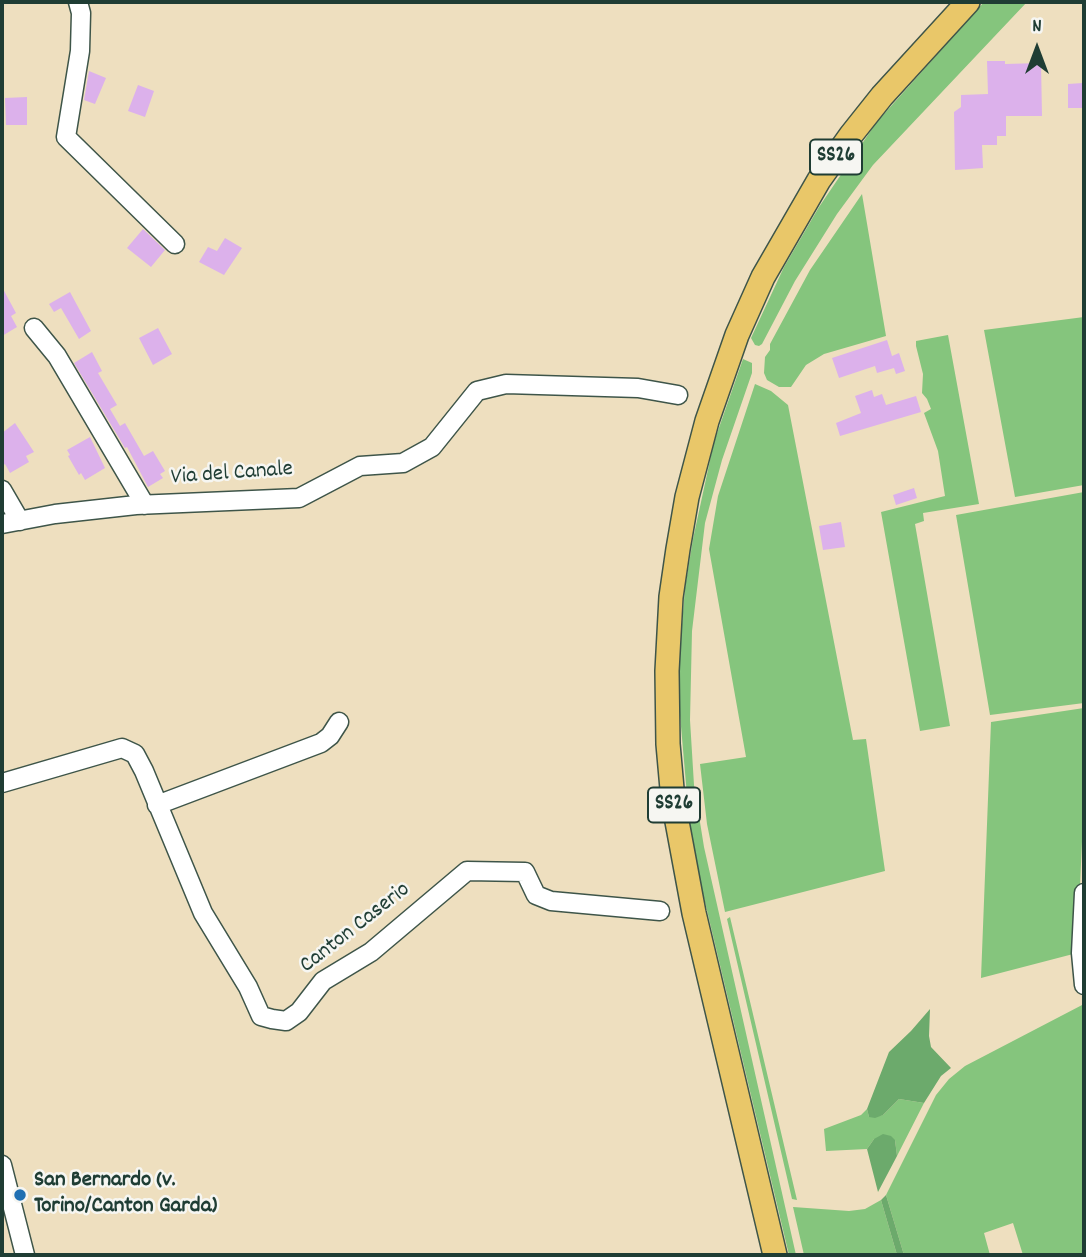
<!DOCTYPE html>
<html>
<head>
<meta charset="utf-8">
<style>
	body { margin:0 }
	#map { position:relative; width:1086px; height:1257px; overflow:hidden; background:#eedfbf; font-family:Dekko,sans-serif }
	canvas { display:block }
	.frame { position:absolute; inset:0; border:4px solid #1f3d34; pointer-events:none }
	.north { position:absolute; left:1002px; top:14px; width:70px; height:70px; -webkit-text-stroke:5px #f6f6f2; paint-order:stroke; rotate:0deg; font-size:19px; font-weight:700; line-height:28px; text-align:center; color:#1f3d34 }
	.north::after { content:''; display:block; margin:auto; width:24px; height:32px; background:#1f3d34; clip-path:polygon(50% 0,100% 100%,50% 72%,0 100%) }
</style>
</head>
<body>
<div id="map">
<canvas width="1086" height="1257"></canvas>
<div class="frame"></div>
<div class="north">N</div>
</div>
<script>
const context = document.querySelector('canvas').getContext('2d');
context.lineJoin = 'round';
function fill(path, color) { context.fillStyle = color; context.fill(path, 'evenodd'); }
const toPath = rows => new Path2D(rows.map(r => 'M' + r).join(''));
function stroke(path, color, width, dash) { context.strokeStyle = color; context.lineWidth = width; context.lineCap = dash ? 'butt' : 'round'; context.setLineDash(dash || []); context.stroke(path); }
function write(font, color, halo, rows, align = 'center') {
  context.font = font + ' Dekko,sans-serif'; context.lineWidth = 5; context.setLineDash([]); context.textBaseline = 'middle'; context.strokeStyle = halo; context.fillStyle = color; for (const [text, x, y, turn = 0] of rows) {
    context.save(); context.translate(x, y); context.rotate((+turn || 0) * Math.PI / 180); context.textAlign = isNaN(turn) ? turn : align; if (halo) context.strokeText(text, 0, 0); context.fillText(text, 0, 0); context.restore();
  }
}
const green = toPath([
	[984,2,1027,2,873,165,837,214,795,281,762,344,759,346,755,345,751,338,784,267,819,207,876,123],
	[862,194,886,336,824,354,806,365,791,387,779,387,767,380,764,373,765,357,770,350,770,344,810,270],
	[1084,317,1084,485,1015,497,984,330],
	[948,335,979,504,923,513,924,521,915,524,950,726,920,731,881,512,945,496,938,451,924,413,931,409,927,399,922,393,923,374,916,346,916,341],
	[743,359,752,363,752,373,722,460,705,523,692,631,690,720,694,785,704,847,796,1255,789,1255,700,881,689,818,680,715,680,648,685,588,693,539,714,442],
	[755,384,771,391,788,405,853,740,866,739,885,871,725,912,707,824,700,764,746,757,709,549,718,496],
	[1084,492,1084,703,990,715,956,515],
	[1084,708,1084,797,1077,953,981,978,991,722],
	[730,917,797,1200,792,1199,727,919],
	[1084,1004,1084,1255,1023,1255,1013,1223,984,1233,990,1255,904,1255,886,1195,936,1095,949,1079,965,1066],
	[899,1099,924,1103,897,1156,895,1140,874,1139,867,1149,826,1151,824,1129,861,1115,867,1109,869,1117,883,1115],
	[881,1200,897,1255,804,1255,793,1207,849,1211,865,1209]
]);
const forest = toPath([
	[930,1009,929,1036,931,1047,951,1068,941,1076,924,1103,899,1099,883,1115,875,1118,869,1117,867,1109,889,1052,911,1031],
	[883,1134,891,1136,895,1140,897,1156,878,1192,867,1149,874,1139],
	[886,1195,904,1255,897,1255,881,1200]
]);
const building = toPath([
	[987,61,1005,61,1005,64,1041,63,1042,116,1006,116,1006,136,997,136,997,145,982,145,983,168,955,170,954,112,961,107,961,95,988,94],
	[89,71,106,78,95,104,84,100],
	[1083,83,1083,108,1068,108,1068,84],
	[138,85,154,91,145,117,128,111],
	[27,97,27,125,6,125,5,98],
	[143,229,165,250,151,267,127,248],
	[225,238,242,248,224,275,199,262,208,247,217,251],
	[2,287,16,313,11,316,17,327,2,336],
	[70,292,91,331,79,339,61,308,54,312,49,304],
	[158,328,172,354,153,365,139,338],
	[887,340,892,356,899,353,905,371,896,374,894,368,877,373,875,366,839,378,832,358],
	[92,352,102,371,98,373,117,405,110,409,120,426,125,423,144,456,153,451,165,471,160,474,163,478,148,487,127,447,125,448,74,363],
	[872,390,874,397,882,394,886,405,916,396,921,412,840,436,836,423,861,413,855,396],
	[15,423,34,452,26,456,29,462,10,473,5,464,2,466,2,433],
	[90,437,105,468,85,480,81,473,79,475,68,456,70,455,67,450],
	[914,488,917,498,896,505,893,495],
	[841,522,845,547,823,550,819,526]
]);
const minor = toPath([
	[78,2,81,13,80,51,66,137,175,244],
	[34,328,57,356,145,505],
	[2,490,20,521],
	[2,524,55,514,136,505,299,498,360,466,403,463,432,447,477,391,506,384,638,388,678,395],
	[2,783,122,748,135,754,144,771,203,913,248,987,261,1016,272,1019,286,1021,299,1012,323,981,371,952,467,871,525,872,536,895,551,901,660,911],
	[157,805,321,743,330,736,339,722],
	[1084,893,1081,953,1084,985],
	[2,1165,25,1255]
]);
const major = toPath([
	[775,1255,694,913,673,800,668,744,667,671,671,597,678,549,687,497,707,421,737,335,763,277,819,180,851,135,882,96,968,2]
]);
const markers = [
	[20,1195,7,"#1f6fb2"]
];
const shields = [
	[836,157,52],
	[674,805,52]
];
const shieldNames = [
	["SS26",836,157],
	["SS26",674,805]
];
const streetNames = [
	["Via del Canale",232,475,-4],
	["Canton Caserio",356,929,-38]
];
const poiNames = [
	["San Bernardo (v.",34,1182],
	["Torino/Canton Garda)",34,1208]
];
fill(green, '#85c57d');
fill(forest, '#6caa6c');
fill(building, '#dcb1eb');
stroke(minor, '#3e5549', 21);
stroke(major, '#3e5549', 26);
stroke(minor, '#fff', 18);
stroke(major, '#e9c769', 23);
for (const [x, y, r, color] of markers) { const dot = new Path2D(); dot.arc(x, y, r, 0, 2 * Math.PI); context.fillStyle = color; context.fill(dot); stroke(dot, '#f6f6f2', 2.5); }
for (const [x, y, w] of shields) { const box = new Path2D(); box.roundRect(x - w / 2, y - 17.5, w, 35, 5); context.fillStyle = '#f6f6f2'; context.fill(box); stroke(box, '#1f3d34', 2); }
write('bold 21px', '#1f3d34', null, shieldNames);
write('23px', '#1f3d34', '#f6f6f2', streetNames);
write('bold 23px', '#1f3d34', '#f6f6f2', poiNames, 'left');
</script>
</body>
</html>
